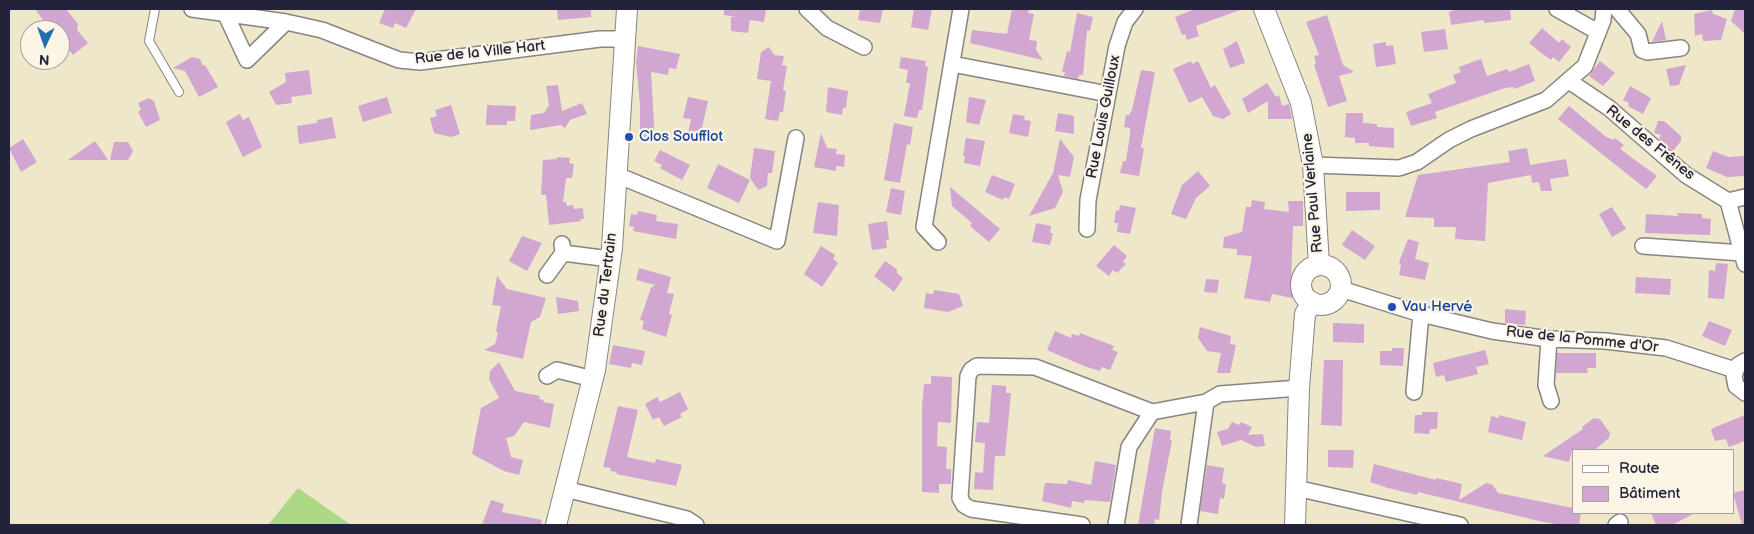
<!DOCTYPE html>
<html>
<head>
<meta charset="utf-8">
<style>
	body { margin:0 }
	#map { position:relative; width:1754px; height:534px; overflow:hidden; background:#eee7ca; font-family:"Balsamiq Sans",sans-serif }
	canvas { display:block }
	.frame { position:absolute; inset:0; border:10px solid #22223b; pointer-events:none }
	.legend { position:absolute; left:1572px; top:449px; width:162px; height:65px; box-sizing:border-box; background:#fcf5e5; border:1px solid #a5a1a1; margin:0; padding:6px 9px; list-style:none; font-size:15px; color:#22223b }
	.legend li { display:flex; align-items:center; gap:10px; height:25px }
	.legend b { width:25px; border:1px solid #a5a1a1 }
	.north { position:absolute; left:20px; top:20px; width:50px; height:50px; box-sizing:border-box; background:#fcf5e5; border:1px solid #a5a1a1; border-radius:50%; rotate:183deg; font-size:14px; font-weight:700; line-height:20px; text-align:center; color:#22223b }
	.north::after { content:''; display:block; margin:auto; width:18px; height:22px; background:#1f6fb2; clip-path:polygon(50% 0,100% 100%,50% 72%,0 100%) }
</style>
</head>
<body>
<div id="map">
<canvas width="1754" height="534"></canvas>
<div class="frame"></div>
<ul class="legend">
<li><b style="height:6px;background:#fff"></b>Route</li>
<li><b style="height:14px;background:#d1a6d1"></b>Bâtiment</li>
</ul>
<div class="north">N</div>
</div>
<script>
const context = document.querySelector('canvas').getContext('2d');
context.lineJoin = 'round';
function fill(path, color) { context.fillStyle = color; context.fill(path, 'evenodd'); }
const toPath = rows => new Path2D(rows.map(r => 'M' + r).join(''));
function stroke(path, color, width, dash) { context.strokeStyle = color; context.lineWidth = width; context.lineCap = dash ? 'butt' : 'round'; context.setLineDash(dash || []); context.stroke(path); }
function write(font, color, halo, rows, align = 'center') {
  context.font = font + ' "Balsamiq Sans",sans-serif'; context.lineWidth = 4.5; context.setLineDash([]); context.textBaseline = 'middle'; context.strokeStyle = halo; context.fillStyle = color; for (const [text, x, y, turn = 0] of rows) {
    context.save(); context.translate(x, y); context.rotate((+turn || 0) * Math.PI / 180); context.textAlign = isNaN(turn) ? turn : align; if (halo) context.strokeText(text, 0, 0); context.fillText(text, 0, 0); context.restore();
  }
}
const green = toPath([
	[298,488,351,525,268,525]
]);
const building = toPath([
	[35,9,66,9,78,24,77,30,88,43,73,55,60,39,60,30,50,30],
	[385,9,416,9,406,28,395,23,393,28,379,23],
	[557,9,591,9,591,17,558,20],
	[724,9,766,9,764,22,750,20,748,33,731,31,731,17,737,17,724,15],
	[860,9,883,9,880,23,858,20],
	[914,9,932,9,928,30,911,27],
	[1012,9,1029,9,1028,13,1034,14,1029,40,1037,41,1036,50,1043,60,970,43,972,30,1007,34],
	[1195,9,1239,9,1240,10,1196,26,1199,36,1187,40,1185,34,1182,35,1175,17],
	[1457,9,1510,9,1511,20,1484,23,1484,20,1451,25,1449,12],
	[1735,9,1745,9,1745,34,1731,21],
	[1712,10,1713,14,1727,19,1721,40,1703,41,1702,34,1695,36,1694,14],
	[1077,13,1093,17,1090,31,1087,30,1083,75,1079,75,1078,79,1064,76,1065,72,1062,72,1067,51,1070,52],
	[1327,15,1343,65,1354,72,1339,76,1347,101,1328,107,1314,65,1316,64,1314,56,1319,55,1306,22],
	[1662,21,1666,40,1652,42],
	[1542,28,1559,43,1562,39,1571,47,1559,62,1553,57,1551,60,1545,56,1529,43],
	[1445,29,1448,49,1424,52,1421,32],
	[1237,41,1245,63,1230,68,1223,49],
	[1386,42,1386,46,1393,45,1396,64,1376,67,1373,44],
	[638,46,680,54,676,69,669,68,668,75,651,72,655,140,640,141,640,105,636,61],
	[769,47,774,55,784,56,782,65,787,66,783,90,786,91,783,112,780,112,778,121,765,119,771,81,757,79,761,52],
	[192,57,200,59,203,66,205,65,218,87,199,97,185,71,173,68],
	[901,57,926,61,925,66,928,67,922,110,919,110,917,118,904,116,910,83,906,83,908,70,899,68],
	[1481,59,1487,76,1507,69,1509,72,1529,64,1535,81,1514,89,1513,87,1505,88,1435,112,1437,118,1411,126,1406,112,1432,103,1428,94,1456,83,1453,75,1461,72,1459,67],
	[1191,61,1192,64,1198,61,1211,88,1215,85,1231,114,1223,119,1213,116,1202,97,1189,103,1173,69],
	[1600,61,1615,73,1603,86,1589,76],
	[1686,65,1679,85,1670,86,1666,69],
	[309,70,312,94,291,97,292,103,276,105,269,92,286,82,285,73],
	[1141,70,1155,72,1141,148,1144,148,1139,176,1120,173,1123,161,1126,161,1130,135,1130,128,1124,127,1126,115,1129,115,1132,110],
	[1267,83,1276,97,1279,95,1282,106,1289,104,1292,119,1268,119,1268,101,1248,113,1242,99],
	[558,85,562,111,582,103,587,114,570,120,565,128,561,125,530,130,531,115,544,113,549,105,546,86],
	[1630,86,1651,98,1643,114,1628,106,1629,103,1623,100],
	[828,87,848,91,846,108,843,108,842,115,826,112],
	[387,97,392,113,363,122,358,106],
	[688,97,708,101,699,141,687,138,691,119,683,118],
	[969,97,986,100,979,125,966,122],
	[149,98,154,101,160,120,146,127,138,112,141,110,138,103],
	[451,105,460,134,451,137,434,133,430,118,437,116,435,110],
	[487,105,516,106,515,121,507,121,507,125,486,125],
	[1569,106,1605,136,1613,140,1615,138,1624,145,1620,149,1657,176,1646,189,1558,119],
	[1058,113,1074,116,1074,134,1055,131],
	[1346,113,1363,113,1363,123,1377,124,1377,127,1394,128,1394,148,1369,146,1369,143,1355,143,1355,138,1345,137],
	[240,114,243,120,249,117,262,147,243,157,226,122],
	[1013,114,1025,116,1024,120,1031,121,1028,137,1009,133],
	[332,117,336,138,299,144,297,126,317,123,317,120],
	[1658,121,1664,121,1681,136,1681,141,1673,151,1659,139,1661,135,1654,133],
	[894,123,913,127,910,145,907,144,900,183,884,180],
	[821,133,827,148,837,149,836,154,845,155,844,167,836,166,836,171,814,167],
	[966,138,985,141,980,166,964,163,965,156,963,156],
	[23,139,37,162,21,172,9,148],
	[1060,139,1074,157,1070,177,1058,175,1063,192,1055,208,1029,216,1053,173],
	[95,141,108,160,68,160],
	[114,142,128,142,133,151,128,160,110,160],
	[754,148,775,151,772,173,768,173,767,186,758,190,750,178],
	[1527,148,1530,165,1566,159,1569,176,1550,179,1552,191,1541,191,1539,182,1532,183,1531,175,1488,183,1485,241,1455,239,1456,227,1434,227,1434,218,1405,217,1418,175,1510,162,1508,151],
	[660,150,690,165,682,180,660,168,662,165,654,161],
	[1713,151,1728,157,1745,156,1745,176,1727,177,1706,168],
	[557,157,570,158,569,163,574,164,572,178,566,178,563,202,566,202,567,206,573,205,574,209,583,208,584,219,580,219,581,221,549,225,546,195,541,195,543,160,557,159],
	[718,164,750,180,739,203,707,188],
	[1198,171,1210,186,1196,198,1186,219,1171,214,1182,185],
	[992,175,1015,184,1009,199,1004,197,1003,200,985,192],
	[950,187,1000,229,989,242,970,226,972,223,952,206],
	[891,188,905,191,901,215,886,212],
	[1346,192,1380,192,1380,210,1346,211],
	[1252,200,1265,202,1264,209,1289,212,1288,201,1303,201,1303,226,1293,226,1291,283,1295,283,1292,298,1272,294,1270,302,1244,298,1252,256,1237,255,1237,249,1223,248,1224,237,1242,232,1246,207,1251,207],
	[818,202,839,205,837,236,813,233],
	[1120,205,1136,208,1130,234,1117,232,1118,223,1114,223,1116,210,1119,211],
	[1612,207,1626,229,1612,237,1599,214],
	[638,211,657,215,656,221,678,224,676,239,633,231,634,227,629,226,631,214,637,215],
	[1676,213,1702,214,1702,218,1711,219,1710,235,1645,233,1646,214,1679,216],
	[887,221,889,240,886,240,887,248,872,250,868,224],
	[1036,223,1051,226,1050,233,1053,233,1050,245,1032,242],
	[1352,230,1375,246,1365,260,1342,245],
	[522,236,542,243,527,271,509,261],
	[1408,239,1419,242,1415,259,1429,263,1425,280,1399,275,1401,265,1399,262],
	[1114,245,1127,256,1123,262,1126,264,1117,273,1113,270,1109,276,1096,266],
	[821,246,835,255,833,259,838,263,822,287,804,274],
	[885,261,898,270,896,272,903,278,894,292,874,276],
	[1716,263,1728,264,1724,299,1708,298,1709,270,1715,271],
	[639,268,671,277,667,293,674,294,669,314,672,315,666,337,642,329,644,321,640,320,651,288,655,285,636,280],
	[497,276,507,289,546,298,540,317,531,322,523,359,484,350,495,344,498,333,496,331,501,306,492,305],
	[1636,277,1671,279,1670,295,1635,293],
	[1206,279,1219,280,1217,293,1204,292],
	[934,290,959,294,963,306,948,312,924,308,926,293,933,294],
	[556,297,578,301,579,311,558,314],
	[1505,309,1526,311,1525,325,1505,323],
	[1709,321,1732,330,1725,346,1702,336],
	[1333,323,1364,324,1364,343,1333,342],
	[1200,327,1231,336,1230,344,1236,345,1230,373,1217,373,1221,353,1207,351,1198,338],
	[1055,331,1071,338,1072,334,1079,336,1080,333,1114,346,1112,350,1118,352,1110,370,1102,367,1100,371,1084,366,1047,350],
	[613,345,645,351,642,365,632,363,631,368,609,364],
	[1392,348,1404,348,1403,366,1380,365,1380,351,1392,351],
	[1485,350,1489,364,1476,367,1478,374,1446,382,1444,375,1436,377,1433,363],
	[1557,353,1596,353,1596,368,1587,368,1588,373,1556,373],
	[1324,360,1343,360,1342,426,1321,425],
	[499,362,515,391,540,396,539,399,544,400,543,402,554,404,550,428,524,422,514,436,506,438,511,457,523,460,519,475,504,471,472,454,481,408,499,398,489,379,490,371],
	[931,376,952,377,951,423,938,422,937,446,947,447,946,469,951,469,951,484,939,484,939,493,922,492,922,406,924,384,931,384],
	[992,385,1006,386,1006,393,1011,393,1005,456,995,456,993,490,974,489,975,472,983,473,985,443,975,442,977,422,989,423],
	[680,392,688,409,680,414,682,417,664,426,659,417,653,420,645,404,657,397,660,402],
	[618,406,638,410,627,457,655,463,656,459,682,465,676,486,616,474,617,472,610,471,611,468,603,467],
	[1422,412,1438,412,1437,429,1430,429,1429,434,1414,433,1415,415,1422,415],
	[1499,415,1526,422,1522,440,1488,432,1491,416,1499,418],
	[1745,415,1745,441,1729,447,1726,439,1715,441,1711,430,1713,428],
	[1594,418,1600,419,1610,433,1609,438,1597,448,1594,450,1572,450,1569,462,1543,456,1583,429,1582,427],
	[1232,422,1239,425,1241,422,1252,427,1248,435,1263,434,1265,446,1256,447,1241,440,1222,446,1217,432,1228,429],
	[1155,428,1171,431,1170,440,1172,440,1162,492,1159,520,1155,519,1154,525,1138,525],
	[1328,450,1354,450,1353,468,1328,467],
	[1095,461,1116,465,1110,502,1085,500,1084,503,1072,501,1071,508,1042,501,1045,483,1067,484,1068,480,1091,485],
	[1374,464,1436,480,1436,478,1462,484,1459,500,1486,483,1493,485,1498,493,1573,508,1573,513,1581,513,1579,525,1560,525,1539,521,1418,492,1417,495,1388,488,1370,482],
	[1207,465,1224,468,1222,483,1226,484,1224,499,1220,498,1218,514,1200,511],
	[1745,490,1745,525,1742,525,1733,493],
	[491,500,504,504,502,512,542,520,541,525,482,525],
	[1651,513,1695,513,1672,525,1656,525]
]);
const lane = toPath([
	[155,9,149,41,179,92]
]);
const street = toPath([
	[192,9,286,22,322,30,399,60,420,62,600,39,625,39],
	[807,9,827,28,864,47],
	[1557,9,1598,32],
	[1617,9,1638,34,1642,50,1647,52,1681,48],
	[226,15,247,60,286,22],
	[952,64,1108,94],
	[1569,81,1609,108,1686,175,1728,201,1745,264],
	[1313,165,1399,168,1417,162,1449,140,1471,129,1546,100,1585,66,1603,20,1604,9],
	[617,175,777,241,796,138],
	[1728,201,1745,197],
	[1087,229,1088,200,1117,46,1125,22,1135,9],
	[938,242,924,227,961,9],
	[1643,246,1742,253],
	[563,253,610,259],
	[547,275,563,253,562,244],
	[1341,289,1421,314,1492,331,1549,339,1605,341,1666,348,1735,370],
	[1549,339,1546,385,1551,401],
	[1745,361,1738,365,1734,376,1736,386,1745,393],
	[547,376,557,370,593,379],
	[1414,392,1421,314],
	[1296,488,1460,525],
	[565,489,687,519,696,525],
	[1082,525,971,509,964,505,960,498,968,376,971,370,977,366,1035,367,1152,412],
	[1116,525,1129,447,1152,412,1206,402],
	[1189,525,1206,402,1220,394,1299,388],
	[1616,525,1620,522]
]);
const secondary = toPath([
	[1264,9,1301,103,1313,165,1319,265],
	'1301 285a20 20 0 1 1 40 0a20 20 0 1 1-40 0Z',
	[556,525,595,370,612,248,627,9],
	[1295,525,1299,388,1305,314,1312,302]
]);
const markers = [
	[629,137,5,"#1a4fb4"],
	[1392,307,5,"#1a4fb4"]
];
const streetNames = [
	["Rue de la Ville Hart",480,53,-6],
	["Rue Louis Guilloux",1104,117,-79],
	["Rue des Frênes",1650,143,39],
	["Rue Paul Verlaine",1313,193,-95],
	["Rue du Tertrain",606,285,-83],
	["Rue de la Pomme d'Or",1582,340,6]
];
const transitNames = [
	["Clos Soufflot",639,137],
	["Vau Hervé",1402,307]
];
fill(green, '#add884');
fill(building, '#d1a6d1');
stroke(lane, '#888482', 10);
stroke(street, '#888482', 18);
stroke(secondary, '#888482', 22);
stroke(lane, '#fff', 8);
stroke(street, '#fff', 15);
stroke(secondary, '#fff', 20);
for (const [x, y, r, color] of markers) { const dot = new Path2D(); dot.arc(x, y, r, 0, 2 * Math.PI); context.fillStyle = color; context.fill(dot); stroke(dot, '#fcf5e5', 2); }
write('15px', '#22223b', '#fcf5e5', streetNames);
write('15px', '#164399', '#fcf5e5', transitNames, 'left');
</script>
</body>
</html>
